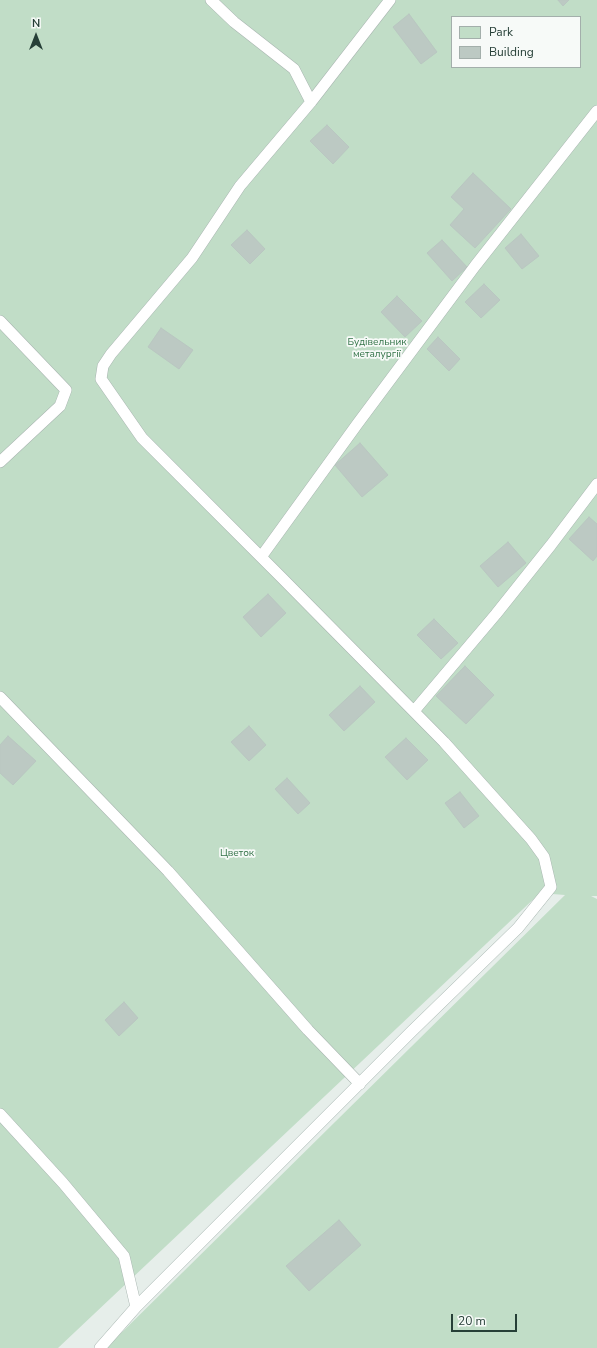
<!DOCTYPE html>
<html>
<head>
<meta charset="utf-8">
<style>
	body { margin:0 }
	#map { position:relative; width:597px; height:1348px; overflow:hidden; background:#e6eeea; font-family:"Nunito Sans",sans-serif }
	canvas { display:block }
	.legend { position:absolute; left:451px; top:16px; width:130px; height:52px; box-sizing:border-box; background:#f7faf8; border:1px solid #a3afab; margin:0; padding:5px 7px; list-style:none; font-size:12px; color:#263f37 }
	.legend li { display:flex; align-items:center; gap:8px; height:20px }
	.legend b { width:20px; border:1px solid #a3afab }
	.north { position:absolute; left:16px; top:16px; width:40px; height:40px; -webkit-text-stroke:3px #f7faf8; paint-order:stroke; rotate:0deg; font-size:11px; font-weight:700; line-height:16px; text-align:center; color:#263f37 }
	.north::after { content:''; display:block; margin:auto; width:14px; height:18px; background:#263f37; clip-path:polygon(50% 0,100% 100%,50% 72%,0 100%) }
	.scale { position:absolute; left:451px; top:1314px; width:66px; height:18px; box-sizing:border-box; border:2px solid #263f37; border-top:0; padding-left:5px; font-size:12px; line-height:14px; white-space:nowrap; color:#263f37; -webkit-text-stroke:3px #f7faf8; paint-order:stroke }
</style>
</head>
<body>
<div id="map">
<canvas width="597" height="1348"></canvas>
<ul class="legend">
<li><b style="height:11px;background:#c1ddc7"></b>Park</li>
<li><b style="height:11px;background:#bcc9c3"></b>Building</li>
</ul>
<div class="north">N</div>
<div class="scale">20 m</div>
</div>
<script>
const context = document.querySelector('canvas').getContext('2d');
context.lineJoin = 'round';
function fill(path, color) { context.fillStyle = color; context.fill(path, 'evenodd'); }
const toPath = rows => new Path2D(rows.map(r => 'M' + r).join(''));
function stroke(path, color, width, dash) { context.strokeStyle = color; context.lineWidth = width; context.lineCap = dash ? 'butt' : 'round'; context.setLineDash(dash || []); context.stroke(path); }
function write(font, color, halo, rows, align = 'center') {
  context.font = font + ' "Nunito Sans",sans-serif'; context.lineWidth = 3.5; context.setLineDash([]); context.textBaseline = 'middle'; context.strokeStyle = halo; context.fillStyle = color; for (const [text, x, y, turn = 0] of rows) {
    context.save(); context.translate(x, y); context.rotate((+turn || 0) * Math.PI / 180); context.textAlign = isNaN(turn) ? turn : align; if (halo) context.strokeText(text, 0, 0); context.fillText(text, 0, 0); context.restore();
  }
}
const green = toPath([
	[0,0,597,0,597,896,591,896,597,899,597,1348,106,1348,565,895,540,893,58,1348,0,1348],
	[452,17,580,17,580,67,452,67]
]);
const building = toPath([
	[558,0,569,0,563,6,558,0],
	[409,14,437,52,421,64,393,27,409,14],
	[327,125,349,147,333,164,310,141,327,125],
	[473,173,511,209,475,248,450,225,464,209,451,197,473,173],
	[247,230,265,249,250,264,231,245,247,230],
	[521,234,539,256,522,269,505,248,521,234],
	[442,240,467,267,452,281,427,253,442,240],
	[484,284,500,300,481,318,465,302,484,284],
	[397,296,422,321,405,337,381,312,397,296],
	[161,328,193,350,179,369,148,347,161,328],
	[438,337,460,359,449,371,427,349,438,337],
	[360,443,388,475,362,497,335,465,360,443],
	[589,517,597,524,597,556,593,561,569,539,589,517],
	[508,542,526,563,498,587,480,566,508,542],
	[268,594,286,613,261,637,243,617,268,594],
	[434,619,458,643,441,659,417,635,434,619],
	[465,666,494,695,466,724,436,696,465,666],
	[360,686,375,702,344,731,329,715,360,686],
	[249,726,266,745,249,761,231,742,249,726],
	[8,736,36,761,13,785,0,773,0,745,8,736],
	[406,738,428,760,407,780,385,757,406,738],
	[287,778,310,803,298,814,275,789,287,778],
	[460,792,479,816,464,828,445,803,460,792],
	[124,1002,138,1018,119,1036,105,1020,124,1002],
	[339,1220,361,1245,309,1291,286,1266,339,1220]
]);
const service = toPath([
	[211,0,234,22,294,69,311,102],
	[0,321,66,390,60,406,0,462],
	[261,557,358,423,475,266,597,111],
	[0,697,168,871,308,1030,360,1084],
	[414,711,496,614,551,545,597,484],
	[0,1114,63,1183,124,1256,136,1307],
	[100,1348,136,1307,411,1032,518,928,551,887,544,857,531,839,444,742,281,577,142,438,101,379,103,366,111,354,192,258,240,186,311,102,390,0]
]);
const parkNames = [
	["Будівельник",377,343],
	["металургії",377,355],
	["Цветок",237,854]
];
fill(green, '#c1ddc7');
fill(building, '#bcc9c3');
stroke(building, '#b9c7c1', 1);
stroke(service, '#a9b6b1', 12);
stroke(service, '#fff', 11);
write('10px', '#337348', '#f7faf8', parkNames);
</script>
</body>
</html>
